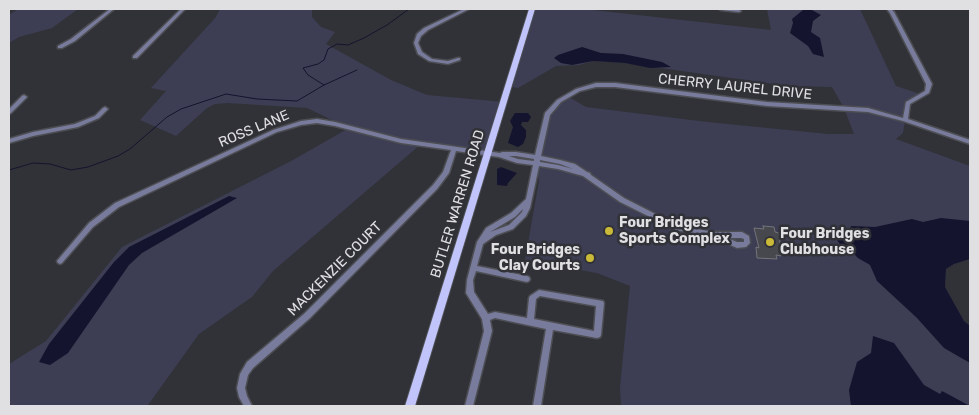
<!DOCTYPE html>
<html>
<head>
<meta charset="utf-8">
<style>
	body { margin:0 }
	#map { position:relative; width:979px; height:415px; overflow:hidden; background:#313237; font-family:Rubik,sans-serif }
	canvas { display:block }
	.frame { position:absolute; inset:0; border:10px solid #e0e0e3; pointer-events:none }
</style>
</head>
<body>
<div id="map">
<canvas width="979" height="415"></canvas>
<div class="frame"></div>
</div>
<script>
const context = document.querySelector('canvas').getContext('2d');
context.lineJoin = 'round';
function fill(path, color) { context.fillStyle = color; context.fill(path, 'evenodd'); }
const toPath = rows => new Path2D(rows.map(r => 'M' + r).join(''));
function stroke(path, color, width, dash) { context.strokeStyle = color; context.lineWidth = width; context.lineCap = dash ? 'butt' : 'round'; context.setLineDash(dash || []); context.stroke(path); }
function write(font, color, halo, rows, align = 'center') {
  context.font = font + ' Rubik,sans-serif'; context.lineWidth = 5; context.setLineDash([]); context.textBaseline = 'middle'; context.strokeStyle = halo; context.fillStyle = color; for (const [text, x, y, turn = 0] of rows) {
    context.save(); context.translate(x, y); context.rotate((+turn || 0) * Math.PI / 180); context.textAlign = isNaN(turn) ? turn : align; if (halo) context.strokeText(text, 0, 0); context.fillText(text, 0, 0); context.restore();
  }
}
const green = toPath([
	[18,9,78,9,52,28,19,37,9,43,9,15],
	[220,9,312,9,312,17,321,27,335,32,326,44,391,80,427,95,504,102,488,153,421,144,273,271,252,297,199,334,148,405,149,406,9,406,9,364,46,341,122,247,293,160,349,128,307,108,228,103,215,104,207,108,176,136,140,120,166,91,151,88,216,17],
	[532,9,584,9,771,30,767,9,860,9,896,86,923,95,908,103,903,133,896,139,970,166,970,259,954,264,946,269,945,287,964,321,970,326,970,406,621,406,620,387,630,286,597,273,525,260,539,181,536,163,547,114,567,96,586,107,707,122,828,134,854,134,844,108,832,87,788,86,625,63,593,61,579,65,556,66,518,88,508,86]
]);
const water = toPath([
	[810,9,821,15,813,21,811,32,820,38,824,57,813,54,808,46,790,33,793,23,792,19,803,10],
	[582,47,601,53,623,54,662,62,671,67,650,68,625,63,593,61,572,65,561,63,554,58,558,55],
	[515,113,528,113,531,117,528,122,522,122,521,125,526,130,526,137,523,144,518,147,508,143,513,127,510,121],
	[501,167,517,173,508,183,507,186,497,185,497,169],
	[229,196,237,198,142,253,129,265,68,353,50,365,39,362,49,344,114,262,129,247],
	[941,218,970,221,970,259,954,264,946,269,945,287,964,321,970,326,970,363,944,348,917,318,877,281,870,265,858,258,850,250,844,250,837,240,843,232,848,232,851,226,875,227,912,219,923,222],
	[873,336,894,343,924,385,940,394,942,391,970,406,851,406,849,390,857,362,871,353]
]);
const stream = toPath([
	[324,85,308,75,303,68,318,64,324,60,328,49,337,44,348,45,364,38,387,25,409,9],
	[9,170,33,163,50,164,71,170,88,167,118,156,130,149,167,117,181,109,226,94,257,99,297,101,324,85,357,70]
]);
const building = toPath([
	[763,226,774,227,775,232,779,233,781,256,776,255,777,259,757,258,756,247,759,248,754,228,764,229,763,226]
]);
const minor = toPath([
	[110,9,114,9,75,41,62,48,58,48,58,46,71,39,110,9],
	[181,9,185,9,137,58,133,58,133,56,181,9],
	[464,9,469,9,428,30,421,36,418,43,422,52,432,59,448,61,458,58,460,58,460,60,448,64,429,61,418,54,414,43,417,34,424,28,464,9],
	[719,9,731,9,739,10,741,11,739,12,721,10,719,9],
	[887,9,891,9,894,12,932,84,929,93,910,104,908,119,970,140,970,144,903,121,868,112,767,106,615,87,596,87,580,91,561,102,550,115,541,156,560,160,575,164,587,172,590,173,591,175,624,198,679,226,714,232,742,232,749,236,750,243,746,247,737,248,713,237,676,230,620,202,583,176,558,169,539,166,530,208,526,216,513,229,496,235,483,244,477,266,527,276,529,277,530,279,529,281,527,282,476,271,473,280,474,292,488,314,495,312,527,318,529,298,530,296,539,290,603,301,604,303,601,335,600,337,597,338,553,330,541,406,533,406,546,329,495,318,490,320,492,331,473,406,465,406,484,331,482,319,466,293,467,280,477,242,486,228,511,213,526,199,533,165,517,163,499,157,456,151,449,173,437,189,310,318,253,368,248,375,245,388,247,396,252,406,244,406,239,397,237,388,240,374,247,362,304,314,433,185,443,172,451,150,401,143,335,126,317,123,301,125,277,132,119,207,93,227,62,263,60,264,58,263,57,261,89,223,115,203,273,130,301,121,317,119,335,122,401,139,500,153,502,152,516,152,535,155,545,113,557,100,576,89,596,83,615,83,767,102,868,108,903,118,906,102,925,91,926,84,890,13,887,9],
	[509,156,516,156,534,159,534,161,518,159,509,156],
	[540,160,560,164,573,169,558,165,540,162,540,160],
	[523,209,522,212,509,225,490,232,515,217,523,209],
	[727,238,741,238,744,239,744,242,737,242,727,238],
	[540,296,596,306,594,331,534,319,536,299,540,296],
	[24,95,27,97,11,113,9,114,9,109,22,96,24,95],
	[105,107,108,109,99,118,78,127,33,136,9,143,9,139,33,132,75,124,95,116,103,108,105,107]
]);
const major = toPath([
	[529,9,535,9,415,406,405,406,529,9]
]);
const markers = [
	[609,231,5,"#cbba39"],
	[770,242,5,"#cbba39"],
	[590,258,5,"#cbba39"]
];
const streetNames = [
	["CHERRY LAUREL DRIVE",735,87,6],
	["ROSS LANE",254,129,-23],
	["BUTLER WARREN ROAD",458,204,-73],
	["MACKENZIE COURT",335,269,-45]
];
const poiNames = [
	["Four Bridges",619,223],
	["Sports Complex",619,239],
	["Four Bridges",780,234],
	["Clubhouse",780,250],
	["Four Bridges",580,250,"right"],
	["Clay Courts",580,266,"right"]
];
fill(green, '#3d3e54');
fill(water, '#14142e');
stroke(stream, '#14142e', 1);
fill(building, '#47484d');
stroke(building, '#737479', 1);
stroke(minor, '#4d4e53', 3);
stroke(major, '#4d4e53', 2);
fill(minor, '#787b9b');
fill(major, '#c0c4fa');
for (const [x, y, r, color] of markers) { const dot = new Path2D(); dot.arc(x, y, r, 0, 2 * Math.PI); context.fillStyle = color; context.fill(dot); stroke(dot, '#313237', 2); }
write('14px', '#e0e0e3', '#313237', streetNames);
write('bold 14px', '#e0e0e3', '#313237', poiNames, 'left');
</script>
</body>
</html>
